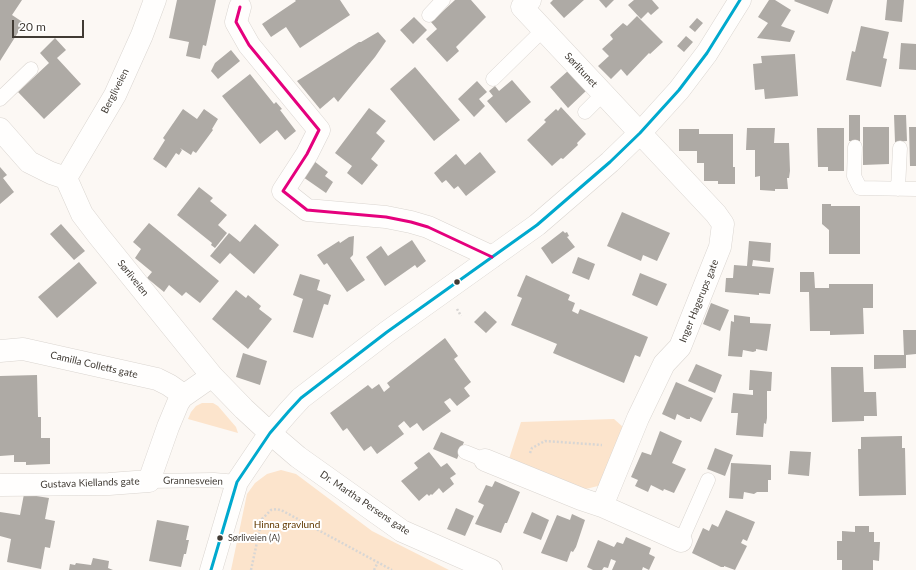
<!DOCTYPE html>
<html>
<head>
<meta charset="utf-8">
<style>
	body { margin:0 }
	#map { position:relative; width:916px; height:570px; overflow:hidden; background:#fcf8f4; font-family:Lato,sans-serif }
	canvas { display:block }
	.scale { position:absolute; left:12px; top:20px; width:72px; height:18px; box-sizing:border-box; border:2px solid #413b34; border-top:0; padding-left:5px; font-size:12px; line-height:14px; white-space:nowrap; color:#413b34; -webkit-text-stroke:3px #fff; paint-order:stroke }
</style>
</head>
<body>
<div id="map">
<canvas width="916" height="570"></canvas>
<div class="scale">20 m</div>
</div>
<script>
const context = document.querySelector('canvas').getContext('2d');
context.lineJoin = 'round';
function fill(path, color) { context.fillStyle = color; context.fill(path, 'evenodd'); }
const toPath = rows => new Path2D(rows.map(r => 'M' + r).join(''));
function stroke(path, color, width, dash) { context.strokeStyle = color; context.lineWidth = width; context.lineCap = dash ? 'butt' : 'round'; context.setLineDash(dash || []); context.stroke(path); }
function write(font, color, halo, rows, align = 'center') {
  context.font = font + ' Lato,sans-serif'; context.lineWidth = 4; context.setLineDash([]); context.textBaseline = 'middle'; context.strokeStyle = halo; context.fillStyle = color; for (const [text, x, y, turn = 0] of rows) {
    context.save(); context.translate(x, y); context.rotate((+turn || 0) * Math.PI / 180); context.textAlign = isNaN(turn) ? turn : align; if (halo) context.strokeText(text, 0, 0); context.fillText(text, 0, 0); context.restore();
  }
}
const green = toPath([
	[202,403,213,403,218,406,236,427,238,433,188,419,191,412,196,406],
	[614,419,623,427,606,477,598,486,586,489,574,487,509,459,521,422],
	[281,470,296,474,372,531,449,570,231,570,247,494,255,483,267,474]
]);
const building = toPath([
	[0,0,22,0,12,15,24,23,0,61],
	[177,0,216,0,206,46,203,45,200,59,186,56,189,42,169,38],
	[295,0,340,0,350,15,300,48,286,27,271,37,262,24,296,1],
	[455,0,471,0,486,17,456,47,459,51,447,62,426,39,437,29,431,22],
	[553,0,584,0,564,18,550,3],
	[599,0,614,0,606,8],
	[634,0,652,0,659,8,651,15,648,12,641,19,628,5],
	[769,0,775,0,791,10,781,26,795,31,790,42,757,38,768,23,758,17],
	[795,0,833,0,828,14,794,1],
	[887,0,904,0,902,22,885,20],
	[637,16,663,42,650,54,649,53,627,76,621,69,611,79,598,66,609,56,602,49,613,39,610,35,623,23,627,26],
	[414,17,427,30,413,44,400,30],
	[697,18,703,23,695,32,689,27],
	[861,26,889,32,883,58,887,59,881,87,846,80,852,51,855,52],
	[378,32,386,41,375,57,338,102,334,97,320,109,297,81,359,42,361,42],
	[686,36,693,42,684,52,677,46],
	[55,38,66,50,57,58,81,84,44,119,18,92,49,63,40,53],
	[901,43,916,44,916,70,899,69],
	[231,50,240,61,218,79,211,71,215,63],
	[795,54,798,96,765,99,764,89,755,90,753,64,762,63,761,56],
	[415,67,460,120,434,141,390,89],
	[569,70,587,90,568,108,550,87],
	[250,74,274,104,276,102,282,109,280,110,296,131,285,140,277,130,260,144,222,96],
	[512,80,531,102,506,123,487,101,493,96,489,91,495,86,499,91],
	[477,81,487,92,479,99,485,106,474,117,458,99],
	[561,107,586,134,577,143,578,145,563,159,561,158,552,166,527,140,546,122,544,120,556,109,558,111],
	[369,108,386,121,376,133,385,141,371,159,378,165,362,185,347,173,352,166,335,153],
	[183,109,197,119,204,109,218,119,212,129,213,130,196,153,193,151,191,155,180,148,182,150,179,155,176,153,166,168,153,159,165,140,163,138],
	[849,115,860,115,860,141,849,141],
	[894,115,906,115,907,141,895,142],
	[863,127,889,127,889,164,863,165],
	[909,127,916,127,916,166,910,166],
	[747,128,775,128,774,143,789,143,790,171,789,178,787,178,788,189,775,189,775,191,760,190,760,176,755,177,755,150,746,150],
	[817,128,844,128,844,171,828,171,828,167,818,167],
	[679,129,699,129,699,134,733,134,733,167,735,167,735,184,718,184,718,181,704,181,704,163,697,163,697,151,679,151],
	[480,152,496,172,466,196,458,186,454,189,446,180,442,183,434,173,456,154,465,165],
	[314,161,328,172,325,176,333,182,326,193,303,177],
	[0,167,7,175,3,178,14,192,0,204],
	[199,187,213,198,210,201,227,215,218,225,227,233,215,248,211,245,212,243,177,215],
	[822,204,831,204,831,206,860,206,860,254,829,254,829,230,822,224],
	[622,212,670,233,657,261,643,255,641,261,607,246],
	[149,223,219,281,200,303,186,292,182,296,169,285,164,292,147,278,152,272,135,258,141,249,133,242],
	[61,224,85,251,74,260,50,234],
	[255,224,279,245,254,274,230,253,220,264,210,256,229,233,240,242],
	[563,231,565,233,567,232,569,236,567,237,575,247,552,264,541,248],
	[354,236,353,255,350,258,365,280,347,292,327,263,324,265,317,255,339,241,340,243,349,237],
	[412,240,426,261,417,268,415,265,385,286,366,257,381,246,388,256],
	[749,241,771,243,770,262,753,260,752,266,774,268,770,294,759,293,759,295,725,292,726,278,733,278,734,265,747,266],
	[578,257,595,264,589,280,572,273],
	[79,262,97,283,57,318,38,297],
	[800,272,814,272,815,288,829,288,829,284,873,284,873,308,863,308,864,334,830,335,830,331,810,331,809,292,800,292],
	[640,273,667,284,657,306,632,295],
	[300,274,320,280,317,290,331,295,328,305,324,304,313,338,293,332,303,299,293,295],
	[526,275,570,295,568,300,575,303,572,311,578,314,580,309,648,337,640,357,635,355,624,383,553,353,557,344,511,325,522,298,517,296],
	[236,290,246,298,248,295,261,306,259,309,272,319,248,349,212,319],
	[711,303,729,310,720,331,703,324],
	[485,311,497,322,486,333,474,322],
	[734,315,750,317,750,323,771,324,767,351,756,349,756,351,753,352,743,350,742,357,728,356,731,321,734,322],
	[903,330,916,330,916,354,906,355,906,368,874,369,874,355,904,355],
	[445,338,458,356,454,359,471,382,464,388,470,396,457,406,450,398,444,402,451,411,423,431,417,423,410,428,404,421,398,426,404,434,377,454,371,446,364,451,347,428,343,431,330,413,368,385,372,389,379,384,384,392,390,387,387,383],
	[243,353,267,361,260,385,236,377],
	[696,364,722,375,715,393,688,381],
	[831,367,863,367,864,392,876,392,877,416,864,416,864,421,832,422],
	[750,370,772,372,771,391,767,391,767,418,766,424,764,423,763,437,736,435,738,413,731,413,733,393,753,395,753,390,749,390],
	[37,375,38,417,41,417,41,438,50,438,50,464,26,465,26,462,14,462,14,455,0,456,0,376],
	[676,382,713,398,701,422,690,417,690,419,687,419,677,414,675,420,662,414],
	[660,431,682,441,672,463,686,469,674,493,664,489,663,491,651,485,648,492,635,486,638,480,631,477,642,452,651,455],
	[441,432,464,442,457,459,433,449],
	[902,436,902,448,905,448,906,495,859,496,858,449,861,449,861,437],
	[715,448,733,455,725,476,707,469],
	[790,451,811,452,809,476,788,474],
	[429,452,441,467,447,463,456,474,450,478,454,484,443,493,439,488,432,495,431,494,429,496,427,494,419,501,401,481,418,468,414,463],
	[731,463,771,465,771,480,768,480,768,492,757,492,754,494,744,492,743,499,729,498],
	[495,481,520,492,507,523,505,523,501,533,475,524,484,505,478,502,486,485,492,487],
	[24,494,49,498,45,519,55,521,50,548,45,547,41,569,7,562,11,539,0,536,0,512,20,515],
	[456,508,474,516,465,536,447,529],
	[726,510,755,522,747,541,743,539,741,543,747,546,735,570,724,566,724,567,721,567,692,553,703,528,709,531,712,524,718,527],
	[532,512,549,520,541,540,523,533],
	[572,514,585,520,576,547,573,552,571,551,567,562,541,553,557,515,570,520],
	[157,520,189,526,186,540,189,540,186,554,184,554,181,567,149,561],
	[855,526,869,526,869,532,874,532,874,542,880,542,879,561,873,560,873,570,842,570,842,560,837,560,837,541,842,541,842,531,855,532],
	[626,537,651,548,649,554,655,557,649,570,643,567,642,570,612,570,616,561,611,559,608,568,604,567,602,570,593,570,587,567,598,540,614,547,617,542,623,544],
	[93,558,109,561,108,568,113,570,69,570,70,564,75,565,76,563,91,565]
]);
const path = toPath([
	[457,309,461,316],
	[530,453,532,448,545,441,602,445],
	[251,570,262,519,271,510,277,509,283,511,392,570],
	[374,570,378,562]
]);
const service = toPath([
	[429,15,443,0],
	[493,79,543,30],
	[0,99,31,69],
	[585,112,603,94],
	[855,147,854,176,860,188,916,189],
	[898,189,900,148],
	[465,452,485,460],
	[149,481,214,480,237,482],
	[681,541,708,480]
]);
const minor = toPath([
	[530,0,522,7,716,214,723,224,720,247,680,347,664,364,638,418,602,506],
	[240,7,236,22,249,45,319,130,307,154,283,191,307,210,386,217,411,222,428,227,492,257],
	[0,129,29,162,51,173,66,178,82,214,98,235,212,376,244,409,270,433,298,457,402,531,491,570],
	[66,178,115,95,142,35,155,0],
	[0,351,23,349,157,379,169,385,179,392,182,397],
	[485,460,581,499,602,506,681,541],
	[0,485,109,484,149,481,168,427,178,403,182,397,212,376],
	[211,570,237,482,270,433,289,411,301,398,387,332,537,225,610,162,640,133,679,90,707,53,740,0]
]);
const bus1 = toPath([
	[211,570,237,482,270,433,289,411,301,398,387,332,537,225,610,162,640,133,679,90,707,53,740,0]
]);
const bus2 = toPath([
	[240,7,236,22,249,45,319,130,307,154,283,191,307,210,386,217,411,222,428,227,492,257]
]);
const markers = [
	[457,282,3.5,"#413b34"],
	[220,538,3.5,"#413b34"]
];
const busNames = [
	["Sørliveien (A)",228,538]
];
const streetNames = [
	["Sørlitunet",581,70,47],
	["Bergliveien",115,91,-63],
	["Sørliveien",133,278,51],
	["Inger Hagerups gate",699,301,-68],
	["Camilla Colletts gate",94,365,13],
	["Grannesveien",193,481,1],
	["Gustava Kiellands gate",90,483,-2],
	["Dr. Martha Persens gate",365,503,34]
];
const parkNames = [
	["Hinna gravlund",287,525]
];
fill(green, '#fce4cc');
fill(building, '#aeaaa5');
stroke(service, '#dad5d0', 15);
stroke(minor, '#dad5d0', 23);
stroke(path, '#d8d6d4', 2.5, [2, 2]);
stroke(service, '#fffefd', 14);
stroke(minor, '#fffefd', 22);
stroke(bus1, '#00a9ce', 3);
stroke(bus2, '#e5007d', 3);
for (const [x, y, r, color] of markers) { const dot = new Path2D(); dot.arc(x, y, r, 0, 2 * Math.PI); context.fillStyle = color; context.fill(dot); stroke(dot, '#fff', 1.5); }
write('9px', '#413b34', '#fff', busNames, 'left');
write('10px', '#413b34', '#fff', streetNames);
write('10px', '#613901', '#fff', parkNames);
</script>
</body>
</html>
